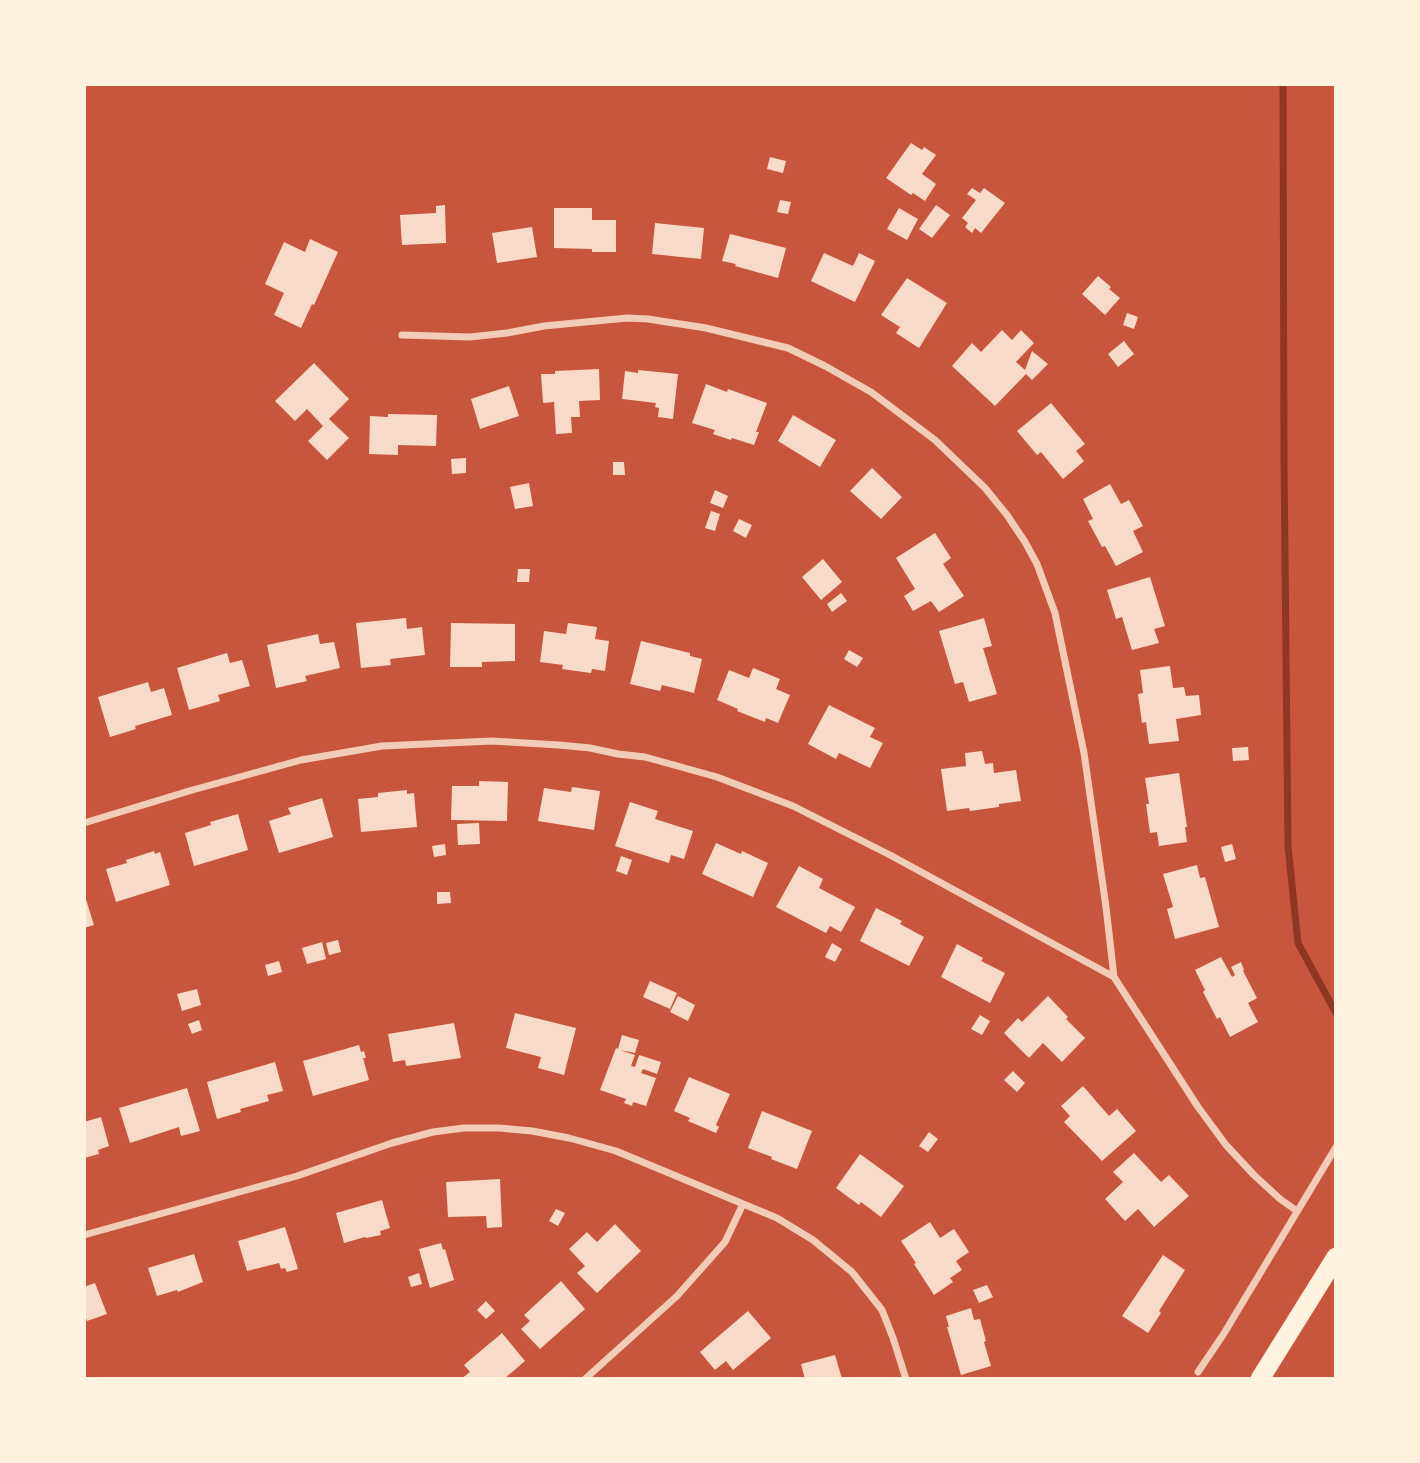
<!DOCTYPE html>
<html>
<head>
<meta charset="utf-8">
<style>
	body { margin:0 }
	#map { position:relative; width:1420px; height:1463px; overflow:hidden; background:#c8553d; font-family:Quicksand,sans-serif }
	canvas { display:block }
	.frame { position:absolute; inset:0; border:86px solid #fff3e0; pointer-events:none }
</style>
</head>
<body>
<div id="map">
<canvas width="1420" height="1463"></canvas>
<div class="frame"></div>
</div>
<script>
const context = document.querySelector('canvas').getContext('2d');
context.lineJoin = 'round';
const toPath = rows => new Path2D(rows.map(r => 'M' + r).join(''));
function stroke(path, color, width, dash) { context.strokeStyle = color; context.lineWidth = width; context.lineCap = dash ? 'butt' : 'round'; context.setLineDash(dash || []); context.stroke(path); }
function fill(path, color) { context.fillStyle = color; context.fill(path, 'evenodd'); }
const stream = toPath([
	[1283,84,1284,460,1288,846,1298,943,1336,1013]
]);
const building = toPath([
	[911,143,922,150,924,147,936,155,922,174,936,184,925,201,913,193,911,195,886,178],
	[770,157,786,161,783,173,767,169],
	[972,188,980,193,984,188,1005,203,981,233,975,228,972,233,965,227,968,223,962,218,976,200,967,194],
	[780,200,791,202,788,214,777,212],
	[445,205,446,243,402,245,400,215,436,213,436,206],
	[936,205,950,215,932,238,919,229],
	[554,208,592,208,592,220,616,220,616,252,592,252,592,249,554,248],
	[899,208,918,219,907,240,887,229],
	[655,223,704,228,701,259,652,254],
	[532,227,537,257,497,263,492,233],
	[730,234,786,248,778,278,735,266,736,264,722,261],
	[310,239,338,252,314,305,312,304,301,328,274,315,284,293,265,284,284,242,305,252],
	[824,253,853,266,859,253,875,261,855,302,811,281],
	[1098,276,1111,287,1109,289,1120,298,1105,315,1082,294],
	[907,278,947,303,919,348,896,333,900,327,881,315],
	[1127,313,1138,317,1134,329,1123,325],
	[1002,330,1012,340,1021,330,1034,343,1016,362,1025,370,1032,351,1048,364,1032,380,1026,374,995,406,952,366,972,343,981,352],
	[1124,341,1134,354,1118,367,1108,354],
	[314,363,349,399,329,419,349,438,327,460,308,441,323,426,307,409,295,421,275,401],
	[599,369,600,400,579,401,580,417,571,417,572,433,556,434,554,402,543,403,541,374,555,374,555,371],
	[638,370,678,374,673,419,658,417,659,408,655,407,656,403,622,399,625,371,638,373],
	[706,384,727,392,728,389,767,403,756,432,759,432,754,445,732,438,731,440,713,434,715,430,692,423],
	[509,386,519,416,480,429,471,399],
	[1051,403,1085,444,1076,451,1084,461,1063,479,1041,452,1037,455,1017,431],
	[388,414,437,415,436,446,398,445,398,455,369,454,370,416,388,417],
	[793,415,836,440,820,467,778,441],
	[466,458,466,473,452,474,451,459],
	[613,462,624,462,625,475,613,475],
	[872,468,902,497,881,519,850,491],
	[529,483,533,506,515,509,510,487],
	[1110,484,1121,504,1129,500,1143,526,1133,531,1143,552,1116,566,1105,546,1102,547,1088,521,1093,519,1083,499],
	[715,490,728,496,723,508,710,503],
	[711,511,720,514,715,531,705,528],
	[739,519,752,525,746,538,733,531],
	[935,533,951,558,943,564,964,596,939,612,931,601,913,611,904,596,915,589,896,558],
	[823,559,842,582,821,600,802,577],
	[518,569,530,569,529,582,517,582],
	[1150,577,1165,626,1154,629,1159,643,1132,650,1122,617,1116,619,1107,590],
	[841,593,847,601,832,612,827,604],
	[406,618,407,629,422,627,425,655,390,659,391,665,361,668,356,623],
	[984,618,992,646,983,648,997,694,969,702,963,682,955,684,939,631],
	[451,623,515,624,515,661,482,662,482,667,450,667],
	[568,623,597,627,595,639,609,641,605,671,592,669,591,673,562,669,563,665,540,662,544,631,566,634],
	[318,634,320,644,334,642,340,668,305,676,307,681,276,688,267,645],
	[641,641,690,653,690,656,702,659,694,693,662,685,660,691,630,684],
	[849,650,863,658,857,667,844,659],
	[227,653,230,663,242,660,250,686,218,695,220,701,189,710,177,668],
	[1170,666,1173,688,1184,687,1186,696,1199,695,1201,715,1176,719,1179,741,1149,744,1146,722,1142,723,1138,694,1143,693,1140,670],
	[753,668,780,679,776,689,790,695,778,723,766,718,765,722,737,711,738,709,717,700,729,670,749,678],
	[148,682,151,692,164,688,172,715,135,726,136,729,110,737,98,697],
	[829,705,875,728,870,737,883,743,870,768,839,753,836,759,808,744],
	[1248,747,1249,760,1233,761,1232,748],
	[982,751,985,764,993,763,994,773,1016,770,1021,801,999,804,999,807,970,811,969,808,947,811,941,769,966,766,965,753],
	[1179,773,1187,827,1185,827,1187,842,1159,846,1157,832,1150,833,1146,804,1149,804,1145,778],
	[479,781,508,782,507,821,451,820,452,786,479,786],
	[572,787,600,791,594,830,538,821,544,788,571,792],
	[407,790,407,794,414,793,417,827,361,832,358,799,378,797,378,793],
	[322,798,333,837,279,853,269,821,291,814,288,808],
	[630,802,658,811,655,819,693,831,684,859,671,855,669,863,615,846],
	[238,814,248,850,194,866,185,833,211,825,210,822],
	[479,823,480,844,458,845,457,824],
	[716,843,741,854,742,851,768,863,753,897,702,874],
	[445,844,446,855,434,857,432,846],
	[1232,844,1236,859,1225,862,1221,847],
	[154,851,155,854,160,852,170,885,116,902,106,869,127,863,126,860],
	[621,856,632,860,627,875,616,871],
	[1197,865,1200,878,1205,877,1219,927,1175,939,1167,909,1173,907,1163,874],
	[799,866,823,879,819,888,855,907,841,932,830,926,826,933,776,907],
	[437,892,450,892,451,903,437,904],
	[84,893,94,925,84,928],
	[876,908,902,921,900,924,924,937,909,966,860,941],
	[338,940,341,952,329,955,326,943],
	[322,942,326,959,307,964,302,948],
	[832,943,842,949,835,962,825,957],
	[957,944,983,958,981,961,1005,973,990,1003,941,977],
	[1221,957,1232,977,1235,975,1231,967,1241,962,1244,970,1243,971,1257,998,1248,1003,1258,1022,1230,1037,1220,1017,1217,1019,1203,992,1205,990,1195,970],
	[279,961,282,972,268,976,265,965],
	[650,981,677,993,670,1009,643,997],
	[197,989,201,1005,182,1011,177,994],
	[678,996,695,1005,688,1021,670,1012],
	[1048,996,1068,1017,1066,1019,1085,1038,1062,1062,1043,1043,1029,1058,1004,1033,1018,1018,1022,1022],
	[515,1013,576,1028,564,1075,538,1068,541,1057,506,1048],
	[980,1015,990,1021,982,1035,971,1029],
	[199,1020,202,1030,192,1034,188,1024],
	[454,1023,461,1058,406,1066,405,1060,393,1062,388,1034],
	[622,1035,639,1040,635,1053,620,1050,635,1055,631,1066,635,1067,639,1055,661,1062,657,1074,643,1069,641,1073,656,1078,646,1106,633,1102,632,1106,624,1103,626,1099,600,1090,616,1048,618,1049],
	[359,1045,361,1052,364,1051,366,1058,363,1058,369,1080,313,1096,303,1061],
	[275,1062,283,1091,267,1095,269,1101,240,1109,241,1112,217,1119,207,1082],
	[1013,1071,1025,1083,1017,1092,1004,1080],
	[689,1077,730,1094,716,1125,719,1127,716,1133,688,1121,690,1118,674,1111],
	[1083,1086,1109,1116,1117,1109,1136,1131,1102,1161,1064,1122,1070,1116,1061,1106],
	[187,1088,200,1131,181,1136,179,1127,130,1143,119,1108],
	[762,1111,812,1131,797,1169,771,1159,772,1157,748,1148],
	[101,1117,109,1146,98,1150,99,1154,84,1158,84,1122],
	[929,1132,938,1139,928,1152,919,1146],
	[1134,1153,1161,1182,1169,1175,1189,1196,1154,1227,1138,1209,1125,1221,1105,1199,1123,1182,1113,1172],
	[860,1154,904,1186,881,1217,861,1202,859,1205,836,1188],
	[500,1179,502,1227,487,1228,486,1216,448,1217,446,1182],
	[382,1200,390,1228,380,1231,381,1235,366,1238,365,1237,344,1243,336,1213],
	[556,1209,565,1213,558,1226,549,1221],
	[930,1222,940,1238,954,1229,969,1252,956,1261,962,1270,950,1278,953,1282,934,1295,914,1264,916,1263,901,1241],
	[615,1224,641,1251,597,1293,577,1273,585,1266,569,1249,587,1232,597,1242],
	[285,1227,298,1269,287,1272,285,1268,281,1269,279,1263,247,1271,238,1241],
	[441,1243,443,1250,445,1249,454,1280,430,1288,419,1249],
	[194,1254,203,1282,178,1292,177,1290,157,1296,148,1268],
	[1163,1255,1185,1270,1159,1311,1161,1313,1148,1333,1122,1316],
	[419,1273,422,1284,411,1287,408,1277],
	[561,1281,585,1309,540,1349,521,1329,530,1321,524,1315],
	[95,1283,107,1314,87,1321,86,1318,84,1319,84,1287],
	[987,1285,993,1297,979,1303,973,1290],
	[486,1301,495,1311,486,1319,477,1310],
	[971,1308,974,1320,980,1319,986,1341,984,1342,991,1366,961,1375,947,1327,949,1327,946,1316],
	[748,1311,771,1338,733,1370,726,1361,715,1370,700,1352],
	[502,1333,525,1361,504,1379,461,1379,470,1372,464,1365],
	[835,1355,842,1379,805,1379,801,1364]
]);
const minor = toPath([
	[402,335,470,337,507,333,544,326,627,318,648,319,706,328,788,348,825,366,871,392,935,440,985,488,1007,515,1025,542,1037,564,1055,613,1084,753,1106,907,1114,977],
	[84,823,189,791,301,760,382,746,492,741,559,745,590,748,618,754,645,757,717,777,793,806,890,855,1114,977,1198,1107,1226,1145,1254,1175,1280,1199,1297,1211],
	[84,1235,297,1176,392,1143,433,1132,464,1128,499,1128,532,1131,569,1138,616,1151,777,1218,813,1240,852,1272,882,1310,893,1338,906,1379],
	[1198,1372,1223,1335,1336,1147],
	[585,1379,677,1296,725,1242,743,1204]
]);
const trunk = toPath([
	[1260,1379,1336,1257]
]);
stroke(stream, '#8f3625', 7);
fill(building, '#f7dbc8');
stroke(minor, '#f1ccb7', 7);
stroke(trunk, '#fff3e0', 19);
</script>
</body>
</html>
